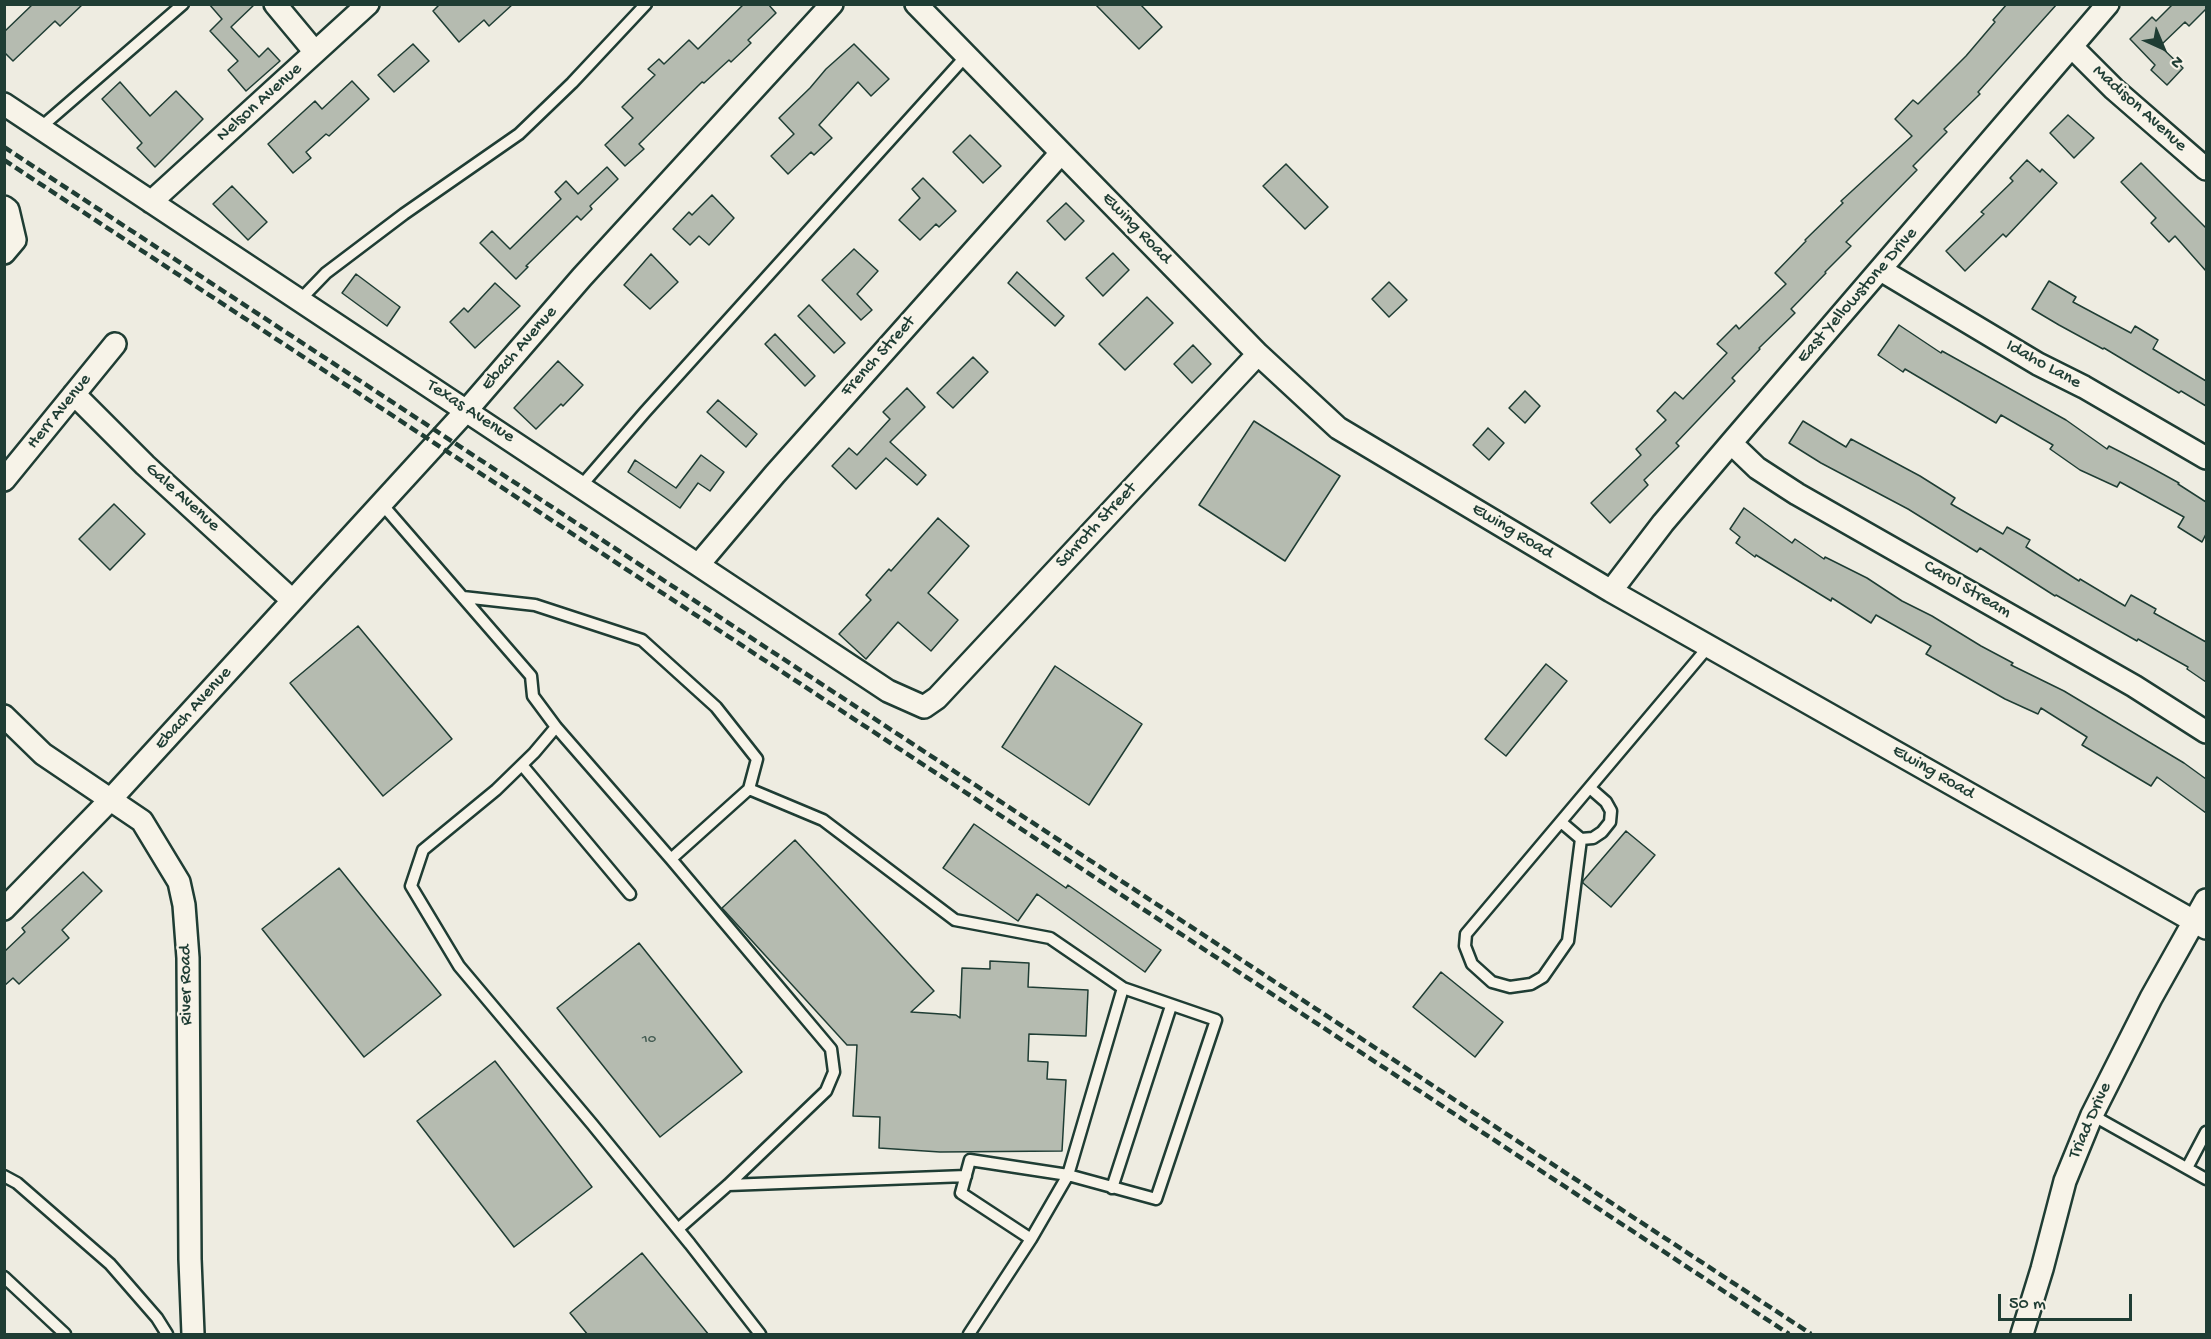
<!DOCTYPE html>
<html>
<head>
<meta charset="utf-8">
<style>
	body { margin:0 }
	#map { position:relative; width:2211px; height:1339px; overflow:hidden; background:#eeece1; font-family:"Gochi Hand",sans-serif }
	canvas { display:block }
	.frame { position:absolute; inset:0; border:6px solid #1f3d34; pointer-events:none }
	.north { position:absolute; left:2133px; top:18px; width:60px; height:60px; -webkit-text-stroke:4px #f7f3e8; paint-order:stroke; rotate:136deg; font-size:16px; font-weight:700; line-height:24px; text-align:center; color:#1f3d34 }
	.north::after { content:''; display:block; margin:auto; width:21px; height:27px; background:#1f3d34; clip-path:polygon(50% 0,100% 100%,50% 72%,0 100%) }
	.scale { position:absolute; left:1998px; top:1294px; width:134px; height:27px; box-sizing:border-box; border:3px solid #1f3d34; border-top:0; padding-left:8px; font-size:18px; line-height:21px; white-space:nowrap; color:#1f3d34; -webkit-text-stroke:4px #f7f3e8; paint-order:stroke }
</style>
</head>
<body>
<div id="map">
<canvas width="2211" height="1339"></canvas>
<div class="frame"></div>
<div class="north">N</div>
<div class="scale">50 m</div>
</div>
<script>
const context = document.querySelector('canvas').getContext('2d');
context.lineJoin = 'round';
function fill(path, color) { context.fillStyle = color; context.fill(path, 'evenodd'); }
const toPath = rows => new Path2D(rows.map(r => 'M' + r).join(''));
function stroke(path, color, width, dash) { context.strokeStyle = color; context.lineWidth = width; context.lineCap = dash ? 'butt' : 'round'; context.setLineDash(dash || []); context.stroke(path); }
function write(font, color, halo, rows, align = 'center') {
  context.font = font + ' "Gochi Hand",sans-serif'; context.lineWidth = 5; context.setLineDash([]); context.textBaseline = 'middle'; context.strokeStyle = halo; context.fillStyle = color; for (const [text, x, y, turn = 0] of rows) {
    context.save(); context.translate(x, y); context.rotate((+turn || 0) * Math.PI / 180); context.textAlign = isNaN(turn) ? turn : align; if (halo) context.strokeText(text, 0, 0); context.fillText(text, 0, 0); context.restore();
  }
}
const building = toPath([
	[33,4,83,4,60,26,55,21,13,61,4,52,4,32,33,4],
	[209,4,255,4,231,27,259,57,268,48,280,61,246,91,228,70,238,61,210,31,222,19,209,4],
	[440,4,513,4,489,26,484,20,459,42,433,11,440,4],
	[744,4,768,4,776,13,748,40,751,43,731,62,729,60,704,83,702,82,639,144,644,149,625,166,605,145,633,118,622,107,655,75,648,69,659,59,664,64,689,40,698,49,744,4],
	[1095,4,1140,4,1162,27,1139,49,1095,4],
	[2007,4,2057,4,1978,92,1980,94,1944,129,1947,132,1913,166,1917,170,1846,242,1851,246,1825,272,1826,273,1791,309,1795,313,1759,348,1760,349,1732,378,1735,381,1676,443,1679,446,1644,480,1648,485,1610,523,1591,503,1641,455,1636,449,1666,420,1657,411,1675,392,1683,399,1727,353,1717,344,1736,325,1739,329,1786,284,1775,273,1806,241,1805,240,1843,203,1841,201,1912,136,1895,119,1913,100,1918,104,1966,56,1995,22,1993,20,2007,4],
	[2173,4,2206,4,2206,9,2189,26,2185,22,2160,46,2183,68,2167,85,2151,70,2155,65,2130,39,2152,17,2156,21,2173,4],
	[413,44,429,61,394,92,378,75,413,44],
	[854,44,889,79,871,96,858,82,819,125,832,138,814,155,811,152,788,174,771,156,794,134,779,118,810,88,826,69,854,44],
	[352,81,369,99,329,136,326,134,306,152,311,158,293,173,268,144,315,101,322,109,352,81],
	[120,82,150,116,176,91,203,119,155,167,137,148,142,143,102,99,120,82],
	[2068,115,2094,138,2074,158,2050,133,2068,115],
	[970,135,1001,166,983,183,953,152,970,135],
	[2027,160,2040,172,2042,169,2057,183,2006,237,2003,234,1965,271,1946,251,1984,214,1981,212,2013,181,2010,178,2027,160],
	[2141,163,2206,228,2206,271,2175,236,2169,242,2151,223,2156,218,2121,182,2141,163],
	[1286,164,1328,207,1305,229,1263,186,1286,164],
	[607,167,618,179,590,206,592,209,581,220,577,216,526,266,528,267,516,279,480,243,492,231,510,249,561,199,555,192,566,181,578,194,607,167],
	[923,178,956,211,939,227,936,224,920,240,899,220,920,198,912,189,923,178],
	[232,186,267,222,248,240,213,204,232,186],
	[712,195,734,218,709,245,699,236,690,245,673,229,689,212,692,215,712,195],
	[1066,203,1084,221,1065,240,1047,221,1066,203],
	[854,249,878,271,857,294,872,310,861,320,822,280,854,249],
	[1113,253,1129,270,1103,296,1086,278,1113,253],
	[651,254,678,282,650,309,624,285,651,254],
	[1017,272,1064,316,1055,326,1008,283,1017,272],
	[356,274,400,307,387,326,342,293,356,274],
	[2049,281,2076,297,2073,302,2131,333,2135,326,2158,340,2153,349,2206,381,2206,406,2181,391,2179,393,2104,348,2103,349,2059,325,2032,309,2049,281],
	[1389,282,1407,300,1389,317,1372,299,1389,282],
	[495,283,520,306,475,348,450,322,464,308,468,312,495,283],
	[1147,297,1173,323,1125,370,1099,344,1147,297],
	[809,305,845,343,834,353,798,316,809,305],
	[1899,325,1941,353,1942,351,2066,420,2107,449,2109,446,2150,467,2179,483,2178,484,2206,502,2206,534,2202,542,2178,527,2184,517,2120,482,2117,487,2080,470,2050,449,2053,445,2001,415,1996,423,1905,369,1903,372,1878,355,1899,325],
	[775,334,815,376,805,386,765,344,775,334],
	[1193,345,1211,364,1192,383,1174,364,1193,345],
	[973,357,988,372,953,408,937,393,973,357],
	[558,361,583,385,563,406,561,404,536,429,514,408,558,361],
	[907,388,925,407,890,442,926,475,917,485,886,458,856,489,832,466,849,448,857,455,890,419,883,412,907,388],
	[1525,391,1540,406,1525,423,1509,408,1525,391],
	[718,400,757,434,746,447,707,412,718,400],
	[1254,421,1340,476,1285,561,1199,505,1254,421],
	[1803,421,1846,447,1851,439,1920,476,1955,498,1951,504,2003,534,2007,527,2030,540,2026,547,2079,581,2080,579,2125,606,2131,595,2156,609,2154,613,2206,642,2206,682,2187,669,2188,667,2138,639,2137,641,2056,595,2055,596,1980,548,1977,552,1908,509,1821,463,1789,443,1803,421],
	[1488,428,1504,443,1489,460,1473,445,1488,428],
	[701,455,724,472,710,491,698,483,680,508,628,472,635,460,676,488,701,455],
	[114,504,145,534,110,570,79,539,114,504],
	[1744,508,1792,543,1795,539,1824,559,1825,557,1867,578,1902,601,1932,616,1981,646,2013,663,2011,665,2064,691,2184,763,2206,779,2206,813,2157,777,2151,786,2082,745,2087,737,2041,708,2038,714,2005,699,1926,654,1931,646,1876,615,1871,623,1832,598,1831,601,1756,555,1755,557,1736,543,1740,537,1730,529,1744,508],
	[938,518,969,546,928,593,958,620,931,651,898,622,866,659,839,634,871,600,866,595,889,569,891,571,938,518],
	[358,626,452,739,383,796,290,683,358,626],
	[1546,664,1567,681,1506,756,1485,739,1546,664],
	[1055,666,1142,724,1089,805,1002,747,1055,666],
	[974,824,1066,888,1068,885,1161,950,1145,972,1037,894,1018,921,943,868,974,824],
	[1626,831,1655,855,1611,907,1583,883,1583,881,1626,831],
	[795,840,934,991,911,1012,956,1015,960,1018,962,968,990,969,990,961,1029,963,1028,987,1088,990,1086,1036,1029,1034,1028,1061,1048,1062,1047,1079,1066,1080,1062,1151,940,1152,879,1148,880,1117,853,1116,857,1045,847,1045,722,908,795,840],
	[339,868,441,995,364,1057,262,929,339,868],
	[83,872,102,891,62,930,69,938,19,984,13,978,4,986,4,952,25,932,22,928,83,872],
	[639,943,742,1072,660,1137,557,1008,639,943],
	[1441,972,1503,1022,1475,1057,1413,1007,1441,972],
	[495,1061,592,1187,514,1247,417,1121,495,1061],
	[642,1253,709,1335,588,1335,570,1313,642,1253]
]);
const service = toPath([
	[40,128,183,4],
	[300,300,326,273,404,214,519,134,572,83,646,4],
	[581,486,645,412,966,56],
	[381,503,531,676,533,696,556,727,671,859,831,1049,834,1072,826,1091,728,1185,678,1229],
	[463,597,535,605,642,640,716,707,757,759,749,789,671,859],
	[556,727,534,753,496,790,423,850,411,886,459,966,592,1124,690,1244,760,1334],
	[522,765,630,894],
	[749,789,823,820,955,920,1050,938,1123,988,1216,1020,1156,1199,1068,1175,970,1160,961,1193,1031,1239],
	[1561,822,1581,839,1568,941,1543,977,1531,984,1510,987,1492,982,1472,964,1465,946,1466,934,1709,646],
	[1581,839,1593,838,1602,832,1610,822,1611,811,1606,802,1590,788],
	[2092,1115,2206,1179],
	[2187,1168,2206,1132],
	[4,1176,17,1183,110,1264,157,1318,167,1334],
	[728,1185,966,1176],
	[1112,1188,1171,1006],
	[4,1277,65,1334],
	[969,1334,1031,1239,1068,1175,1123,988]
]);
const minor = toPath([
	[275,4,315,52],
	[916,4,1258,354,1338,428,1611,591,2206,928],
	[2072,47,2114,89,2206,169],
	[4,104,888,691,924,707,937,698,1258,354],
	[151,202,368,4],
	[4,207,8,210,15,240,4,253],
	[1881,270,2038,364,2084,387,2206,458],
	[74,394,145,465,292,600],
	[1731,443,1757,468,1797,494,2134,686,2206,732],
	[4,480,115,344],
	[699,564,775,474,1061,153],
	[1611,591,1663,523,1731,443,2108,4],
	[4,716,43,754,142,821,179,882,184,905,188,958,190,1259,193,1334],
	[4,909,111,799,467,410,582,277,832,4],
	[2022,1334,2042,1269,2065,1181,2092,1115,2151,998,2206,900]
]);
const rail = toPath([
	[4,147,1811,1334],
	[4,160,1789,1334]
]);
const numberNames = [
	["10",649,1040]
];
const streetNames = [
	["Nelson Avenue",260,103,-42],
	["Madison Avenue",2139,109,42],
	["Ewing Road",1136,229,46],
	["East Yellowstone Drive",1858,296,-49],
	["Ebach Avenue",520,349,-49],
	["French Street",879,357,-48],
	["Idaho Lane",2043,365,29],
	["Herr Avenue",60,412,-51],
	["Texas Avenue",470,412,33],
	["Gale Avenue",182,498,42],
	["Schroth Street",1097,526,-47],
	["Ewing Road",1512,532,31],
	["Carol Stream",1967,590,30],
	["Ebach Avenue",194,709,-48],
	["Ewing Road",1933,773,30],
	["River Road",187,985,-91],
	["Triad Drive",2091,1121,-66]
];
fill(building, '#b5bbb0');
stroke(building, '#1f3d34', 1.5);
stroke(service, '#1f3d34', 15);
stroke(minor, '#1f3d34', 26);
stroke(service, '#f7f3e8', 10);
stroke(minor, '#f7f3e8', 21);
stroke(rail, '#1f3d34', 4.5, [9, 4.5]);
write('15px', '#445c53', null, numberNames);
write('18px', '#1f3d34', '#f7f3e8', streetNames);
</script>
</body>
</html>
